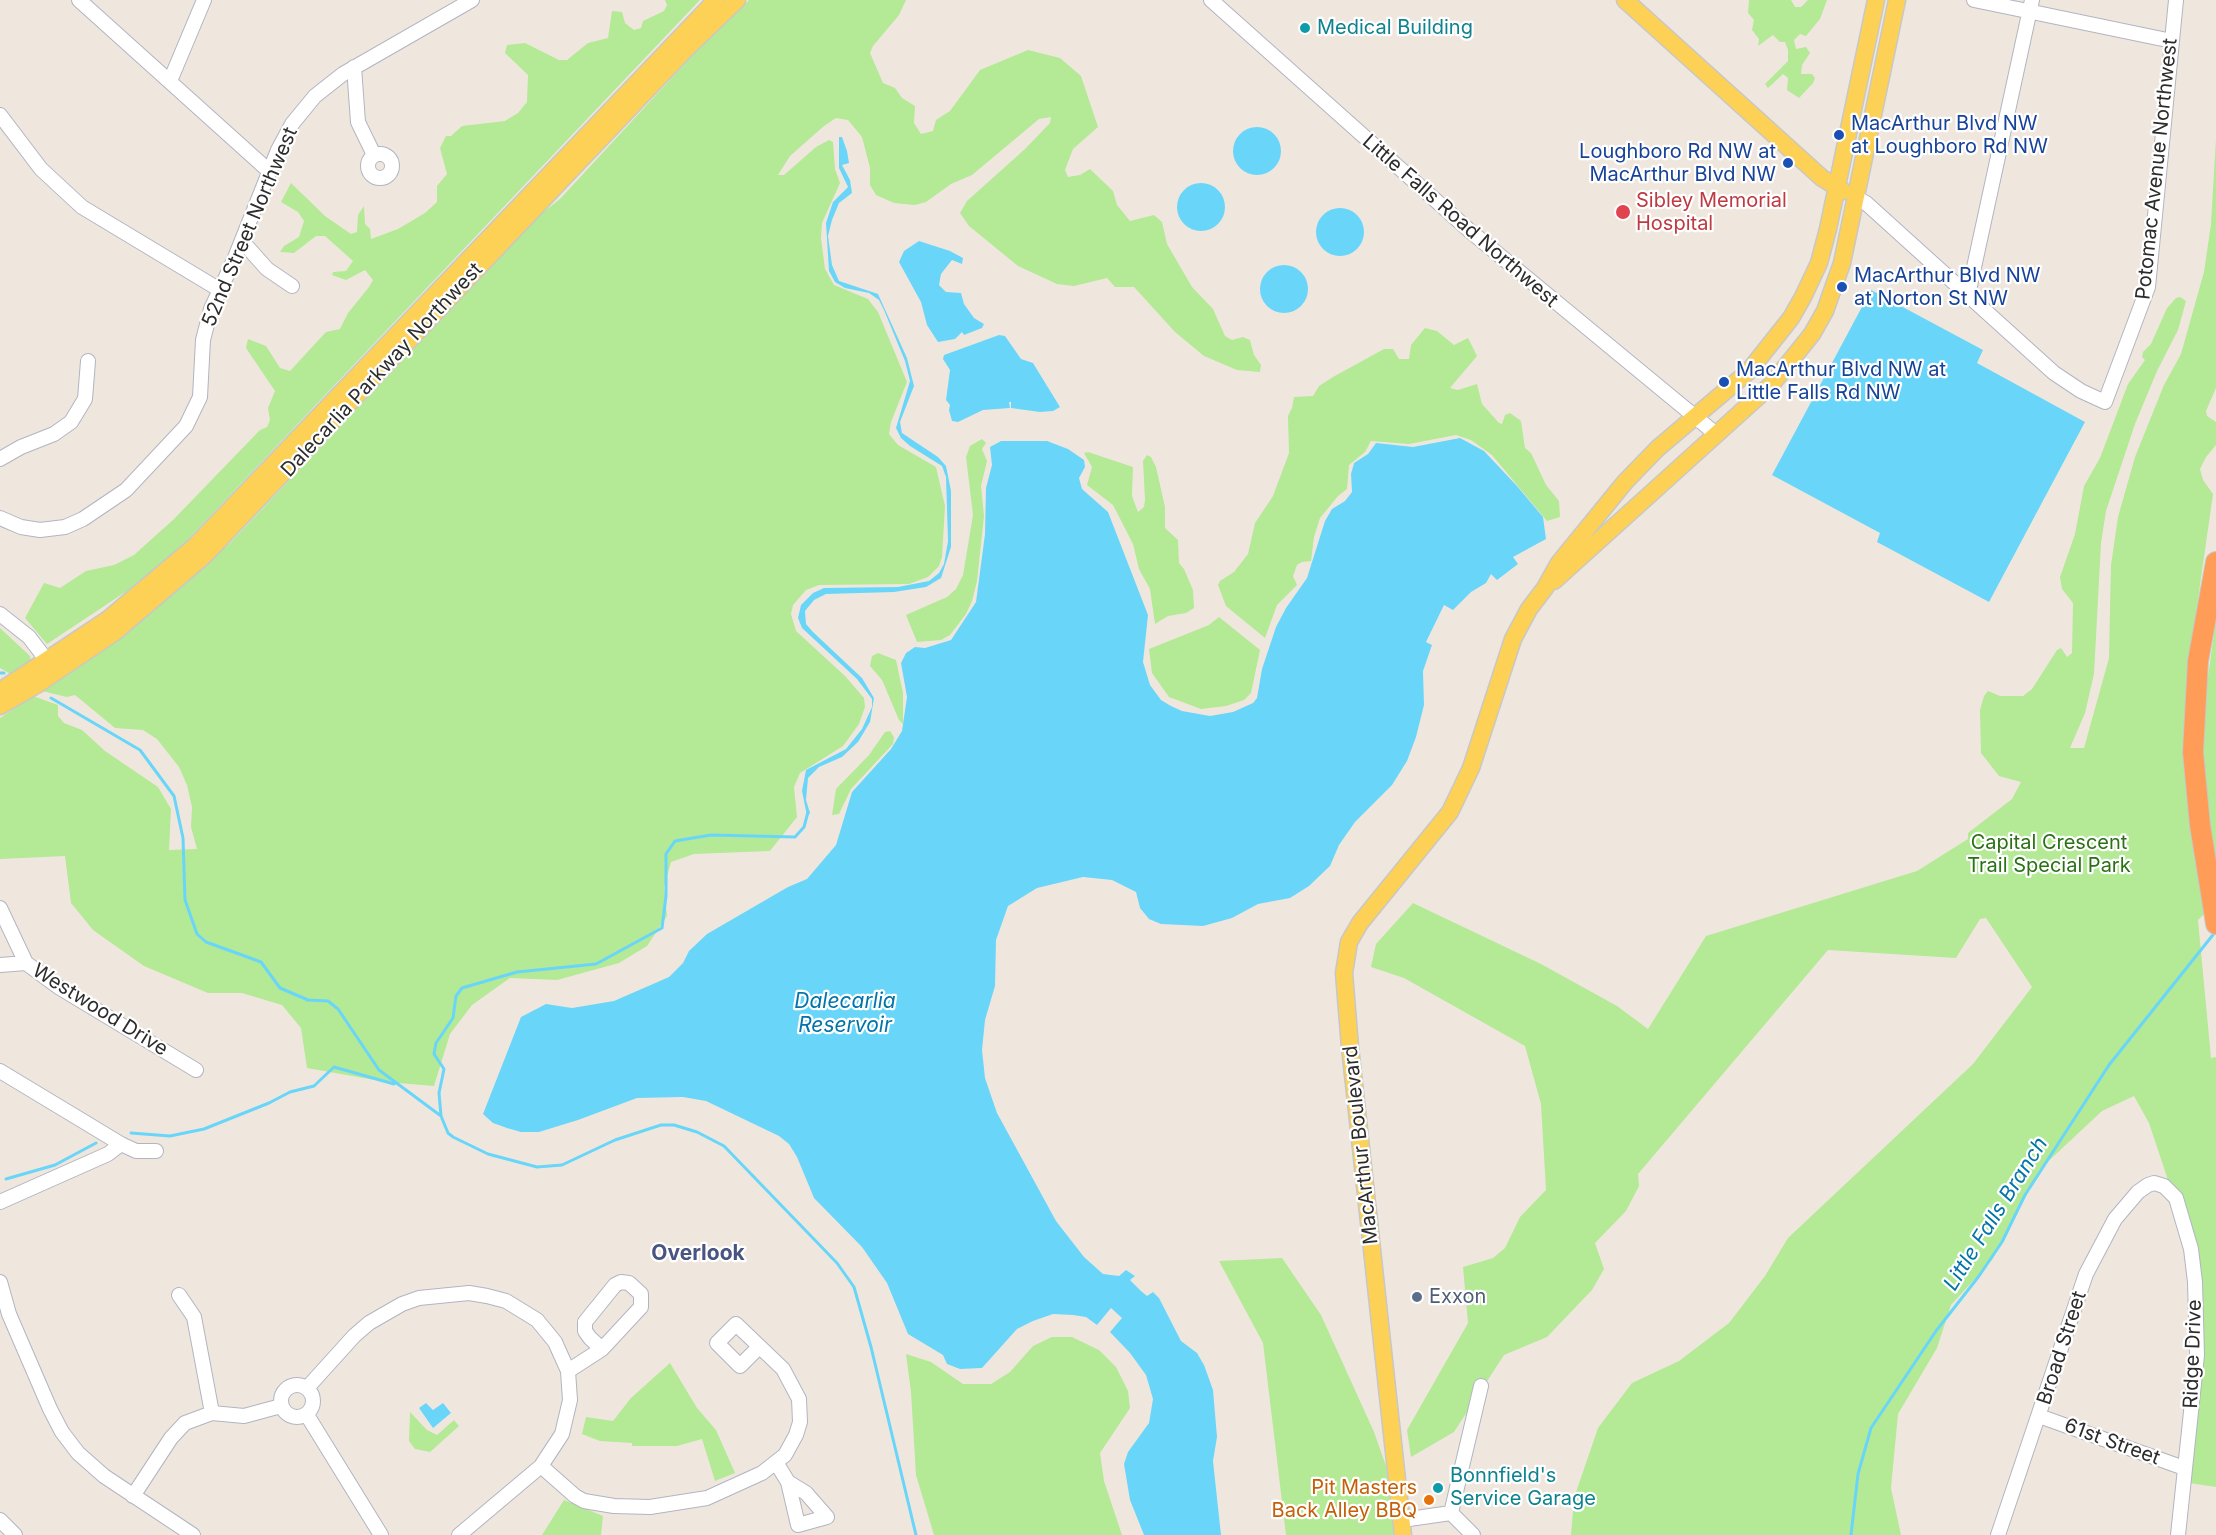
<!DOCTYPE html>
<html>
<head>
<meta charset="utf-8">
<style>
	body { margin:0 }
	canvas { display:block; background:#efe7de }
</style>
</head>
<body>
<canvas width="2216" height="1535"></canvas>
<script>
const context = document.querySelector('canvas').getContext('2d');
context.lineJoin = 'round';
function fill(path, color) { context.fillStyle = color; context.fill(path, 'evenodd'); }
const toPath = rows => new Path2D(rows.map(r => 'M' + r).join(''));
function stroke(path, color, width, dash) { context.strokeStyle = color; context.lineWidth = width; context.lineCap = dash ? 'butt' : 'round'; context.setLineDash(dash || []); context.stroke(path); }
function write(font, color, halo, rows, align = 'center') {
  context.font = font + ' Inter,sans-serif'; context.lineWidth = 4.5; context.setLineDash([]); context.textBaseline = 'middle'; context.strokeStyle = halo; context.fillStyle = color; for (const [text, x, y, turn = 0] of rows) {
    context.save(); context.translate(x, y); context.rotate((+turn || 0) * Math.PI / 180); context.textAlign = isNaN(turn) ? turn : align; if (halo) context.strokeText(text, 0, 0); context.fillText(text, 0, 0); context.restore();
  }
}
const green = toPath([
	[665,0,700,0,180,548,136,585,47,644,25,618,44,583,60,588,86,571,114,565,134,555,174,519,260,430,267,427,270,420,268,408,275,391,246,348,248,339,266,346,280,368,290,371,326,332,340,329,348,313,369,287,373,280,365,270,346,280,332,275,333,272,346,271,353,261,325,236,316,236,294,253,280,252,284,246,299,237,304,221,298,212,281,202,291,183,325,216,351,234,357,232,358,215,364,206,365,224,370,229,371,239,398,229,425,213,437,202,437,186,447,174,440,148,446,136,451,136,462,126,505,121,518,113,527,102,528,75,505,53,507,45,525,43,559,60,567,60,588,43,608,38,612,11,622,12,625,23,634,30,641,28,643,21,664,11,667,5],
	[749,0,906,0,899,15,873,46,870,53,883,83,895,88,902,98,915,106,914,123,921,134,933,131,936,120,950,111,980,70,1028,50,1060,58,1081,76,1098,127,1073,149,1065,170,1068,177,1080,175,1090,169,1113,191,1117,205,1130,221,1154,215,1162,222,1167,244,1192,287,1213,309,1225,336,1232,340,1243,337,1250,340,1254,355,1261,365,1260,372,1237,370,1204,356,1175,332,1134,287,1115,287,1107,278,1074,286,1057,284,1018,266,969,226,960,213,967,201,1025,149,1050,123,1051,117,1039,119,972,175,951,184,926,202,915,205,894,203,876,195,870,185,870,168,862,137,848,120,836,118,824,126,790,156,778,175,784,175,816,147,829,140,833,142,835,169,840,183,822,223,821,238,825,269,834,285,868,299,878,312,907,382,891,422,889,434,898,445,936,467,945,506,942,557,939,566,928,577,909,584,819,585,806,590,793,605,791,614,796,631,845,676,864,698,865,707,859,724,843,746,800,773,794,787,797,817,770,851,694,854,671,862,664,887,667,916,647,946,619,963,557,980,510,978,472,1005,450,1034,434,1086,386,1082,307,1068,301,1028,282,1005,242,993,208,993,144,966,93,930,71,903,65,856,0,859,0,718,33,696,58,705,58,716,64,723,82,730,105,751,158,787,171,809,169,850,197,849,191,827,192,807,187,785,179,767,157,739,143,730,115,728,75,695,67,697,42,691,138,624,230,543,542,213,560,199,704,43],
	[1749,0,1791,0,1795,7,1801,7,1808,0,1827,0,1820,19,1806,36,1800,34,1794,40,1796,49,1806,47,1810,53,1802,65,1801,74,1812,74,1815,78,1813,83,1799,98,1787,90,1788,78,1783,74,1768,88,1765,84,1788,61,1788,50,1785,42,1780,42,1773,35,1758,46,1759,39,1752,30,1754,20,1748,13],
	[2216,139,2216,388,2206,411,2207,416,2216,422,2216,445,2206,457,2200,469,2203,480,2213,494,2188,669,2184,742,2204,741,2207,684,2216,619,2216,902,2198,920,2211,1058,2216,1057,2216,1487,2183,1482,2194,1399,2191,1249,2149,1123,2134,1096,2102,1111,2040,1169,1992,1260,1951,1305,1937,1348,1898,1414,1891,1488,1901,1535,1571,1535,1574,1498,1598,1428,1632,1383,1679,1361,1729,1323,1765,1276,1788,1238,1973,1064,2032,987,1986,918,1980,919,1956,958,1828,950,1638,1174,1639,1186,1626,1211,1595,1243,1604,1269,1592,1290,1547,1337,1504,1355,1454,1432,1411,1457,1407,1430,1468,1323,1463,1267,1493,1258,1505,1248,1520,1217,1546,1190,1541,1104,1525,1046,1404,978,1371,967,1376,944,1413,903,1541,964,1617,1006,1648,1029,1706,936,1917,871,1968,839,1968,833,2012,799,2021,782,1999,776,1981,753,1980,710,1984,696,1988,691,2000,696,2023,696,2032,689,2057,650,2061,648,2067,657,2072,653,2073,603,2062,589,2060,577,2075,534,2084,486,2100,458,2128,384,2145,360,2142,357,2143,352,2151,344,2167,308,2176,298,2180,297,2186,301,2178,330,2157,371,2135,424,2106,511,2101,543,2094,674,2085,713,2070,748,2084,748,2109,658,2111,565,2118,517,2135,457,2164,385,2181,354,2204,272,2211,224],
	[1425,328,1437,331,1454,345,1468,338,1477,356,1450,388,1458,390,1477,384,1482,404,1499,423,1502,424,1505,415,1510,413,1521,421,1525,448,1531,453,1546,485,1559,501,1560,517,1547,521,1492,455,1471,440,1456,435,1409,444,1371,441,1365,452,1349,465,1347,489,1338,496,1320,518,1314,537,1311,561,1302,562,1297,565,1293,576,1297,585,1277,605,1265,638,1226,606,1218,585,1220,581,1234,572,1248,554,1255,523,1273,496,1289,453,1288,416,1292,408,1294,397,1313,396,1319,386,1333,377,1384,349,1393,349,1399,359,1409,359,1411,345],
	[982,439,986,443,982,449,987,461,981,486,984,516,977,581,972,601,966,614,950,635,941,640,917,642,906,615,947,597,956,589,963,575,973,515,966,457,970,446],
	[1088,452,1133,467,1132,496,1138,512,1144,507,1145,500,1143,461,1147,455,1151,457,1156,467,1165,507,1165,528,1178,540,1179,563,1184,569,1193,590,1194,608,1186,613,1168,616,1155,624,1150,589,1139,569,1133,544,1113,505,1087,485,1092,467,1084,453],
	[1219,617,1260,650,1251,693,1244,700,1226,706,1201,709,1169,697,1152,673,1149,649,1209,625],
	[0,628,30,656,31,666,14,676,0,668],
	[878,653,896,660,903,693,903,724,899,720,882,680,870,666,872,656],
	[890,731,894,737,893,744,851,789,839,814,832,815,836,789,869,755,885,732],
	[1282,1258,1321,1315,1374,1432,1386,1466,1394,1535,1286,1535,1263,1343,1219,1261],
	[1052,1337,1072,1337,1099,1350,1116,1367,1128,1391,1130,1408,1100,1453,1104,1481,1122,1535,934,1535,916,1475,911,1392,906,1354,931,1362,963,1384,991,1384,1010,1372,1033,1346],
	[670,1363,697,1408,716,1430,735,1473,715,1481,702,1439,677,1446,632,1446,632,1443,600,1441,582,1434,586,1417,613,1421,631,1398],
	[410,1412,427,1430,437,1435,454,1420,459,1426,430,1452,415,1449,409,1441],
	[564,1500,603,1516,601,1535,542,1535]
]);
const water = toPath([
	'1233 151a24 24 0 1 1 48 0a24 24 0 1 1-48 0Z',
	[839,137,842,137,847,151,849,163,842,165,850,180,852,193,839,203,832,220,828,236,832,265,839,281,878,294,907,358,914,386,900,422,902,433,938,457,946,466,951,491,951,547,941,578,926,587,894,592,826,594,814,600,805,611,806,624,813,632,862,678,874,698,870,722,858,742,842,757,819,767,808,778,806,800,810,813,807,816,802,791,806,770,846,749,862,729,872,707,872,699,857,679,802,628,798,618,801,605,813,593,824,588,898,587,929,581,939,573,944,564,948,541,946,477,942,466,910,446,901,438,896,428,910,381,905,361,884,310,879,300,869,293,845,288,835,282,829,271,826,223,833,202,848,187,839,168],
	'1177 207a24 24 0 1 1 48 0a24 24 0 1 1-48 0Z',
	'1316 232a24 24 0 1 1 48 0a24 24 0 1 1-48 0Z',
	[919,241,950,251,963,258,962,264,952,260,948,265,941,274,939,285,946,292,961,293,964,304,974,318,984,324,982,328,964,335,962,332,955,339,938,342,927,325,921,302,899,262,904,251],
	'1260 289a24 24 0 1 1 48 0a24 24 0 1 1-48 0Z',
	[1871,290,1983,350,1977,363,2085,422,1989,602,1877,542,1880,533,1772,475],
	[999,335,1005,336,1021,359,1033,363,1060,407,1053,411,1040,412,1011,408,1011,402,1009,402,1010,408,983,410,958,422,952,421,949,410,950,405,946,400,950,370,943,359,944,355],
	[1460,438,1484,451,1517,486,1543,517,1546,539,1513,557,1518,564,1497,580,1491,574,1486,583,1471,592,1453,610,1444,605,1426,642,1432,645,1423,671,1424,705,1416,737,1407,761,1392,785,1355,822,1339,845,1330,866,1309,886,1290,898,1258,904,1232,918,1203,926,1161,924,1149,919,1140,908,1136,892,1112,880,1083,877,1037,888,1008,906,996,940,995,986,985,1020,982,1050,985,1078,997,1113,1056,1221,1084,1257,1103,1274,1119,1276,1126,1270,1135,1276,1130,1280,1141,1291,1147,1296,1153,1292,1159,1298,1181,1341,1197,1353,1204,1365,1213,1390,1217,1437,1213,1461,1221,1535,1144,1535,1130,1500,1124,1464,1128,1452,1149,1423,1153,1399,1146,1375,1130,1353,1110,1332,1122,1318,1111,1308,1097,1325,1086,1317,1073,1315,1053,1314,1033,1321,1017,1329,982,1368,960,1369,947,1364,943,1355,908,1334,887,1283,862,1247,814,1198,797,1157,789,1144,779,1136,706,1101,683,1097,637,1098,578,1120,539,1132,521,1132,507,1128,493,1123,483,1114,521,1017,546,1004,572,1008,614,1001,669,977,683,963,689,951,707,934,788,887,807,879,836,845,852,792,891,749,902,731,907,697,901,663,906,653,915,647,925,648,951,640,976,602,985,534,986,488,992,465,990,447,1001,441,1047,441,1068,449,1084,460,1085,467,1079,478,1082,489,1108,512,1148,615,1143,662,1150,685,1161,700,1171,706,1182,711,1210,716,1233,712,1253,703,1257,698,1262,669,1276,627,1286,608,1307,578,1325,521,1332,509,1345,501,1352,492,1351,474,1354,463,1368,454,1376,443,1413,447],
	[426,1403,433,1410,443,1403,451,1413,433,1428,419,1408]
]);
const stream = toPath([
	[0,673,4,673],
	[51,698,140,750,174,796,183,838,185,900,197,934,206,942,261,962,280,988,308,1000,328,1001,338,1009,379,1070,441,1116,448,1133,453,1137,488,1154,537,1167,562,1165,615,1140,661,1125,674,1125,697,1132,724,1146,837,1263,854,1287,871,1347,916,1535],
	[441,1116,439,1093,444,1069,434,1054,436,1043,453,1018,456,996,462,988,517,972,596,964,662,928,666,896,666,854,675,841,711,835,795,837,804,827,808,812],
	[131,1133,170,1136,204,1129,269,1103,290,1092,314,1086,334,1067,394,1084],
	[6,1179,55,1165,96,1143],
	[1851,1535,1858,1474,1871,1428,1936,1331,1979,1276,2002,1242,2025,1195,2109,1065,2216,931]
]);
const minor = toPath([
	[79,0,269,171],
	[1211,0,1470,231,1716,434],
	[1974,0,2172,41],
	[354,67,358,122,374,155],
	[170,81,204,0],
	[0,115,41,169,82,207,220,290],
	'368 166a12 12 0 1 1 24 0a12 12 0 1 1-24 0Z',
	[1855,197,1866,203,2054,373,2081,391,2105,402,2148,287,2176,0],
	[242,241,267,269,292,286],
	[1968,295,2032,0],
	[0,459,21,447,54,434,71,422,85,399,88,361],
	[0,518,21,527,40,530,65,527,83,519,126,490,186,426,200,397,203,340,211,309,234,260,278,150,292,124,315,96,343,74,472,0],
	[0,614,29,637,48,662],
	[0,908,26,963,60,988,196,1070],
	[0,965,26,963],
	[0,1071,121,1144,136,1151,156,1151],
	[0,1202,108,1154,121,1144],
	[0,1282,9,1314,50,1409,62,1432,78,1453,104,1476,193,1535],
	[179,1295,194,1317,212,1413],
	[568,1371,602,1349,641,1307,641,1294,629,1283,621,1282,615,1285,585,1322,585,1331,590,1338,602,1349],
	'281 1401a16 16 0 1 1 32 0a16 16 0 1 1-32 0Z',
	[307,1388,354,1336,369,1323,402,1304,419,1298,469,1293,487,1296,506,1301,537,1320,555,1342,568,1371,570,1400,562,1434,541,1466,459,1535],
	[307,1415,381,1535],
	[2039,1416,2184,1468],
	[777,1464,788,1482,798,1525,827,1517,806,1493,788,1482],
	[541,1466,575,1496,584,1501,614,1506,650,1507,707,1498,762,1473,785,1455,796,1435,800,1422,799,1399,783,1369,736,1324,717,1343,740,1366,759,1347],
	[133,1496,171,1438,185,1423,212,1413,244,1416,281,1406],
	[1451,1513,1481,1386],
	[1451,1513,1473,1535],
	[0,1520,15,1535],
	[1402,1520,1451,1513],
	[1998,1535,2086,1274,2115,1219,2138,1192,2148,1185,2154,1183,2164,1186,2176,1198,2191,1249,2195,1282,2197,1355,2178,1535]
]);
const major = toPath([
	[1625,0,1822,178,1843,191],
	[1554,581,1771,385,1812,334,1825,311,1842,263,1897,0],
	[0,691,107,620,195,546,716,0],
	[0,706,38,684,115,632,204,556,686,49,737,0],
	[1403,1535,1350,1047,1344,973,1349,942,1360,923,1450,812,1471,768,1513,639,1529,609,1545,588,1559,563,1625,482,1658,448,1749,371,1791,318,1803,297,1819,263,1828,229,1876,0]
]);
const highway = toPath([
	[2216,562,2198,661,2193,752,2200,825,2216,924]
]);
const markers = [
	[1305,28,6,"#0f9aa8"],
	[1839,135,6,"#1a4fb4"],
	[1788,163,6,"#1a4fb4"],
	[1623,212,8,"#e0444e"],
	[1842,287,6,"#1a4fb4"],
	[1724,382,6,"#1a4fb4"],
	[1417,1297,6,"#5c6f8a"],
	[1438,1488,6,"#0f9aa8"],
	[1429,1500,6,"#e8710a"]
];
const cultureNames = [
	["Medical Building",1317,28],
	["Bonnfield's",1450,1476],
	["Service Garage",1450,1499]
];
const transitNames = [
	["MacArthur Blvd NW",1851,124],
	["at Loughboro Rd NW",1851,147],
	["Loughboro Rd NW at",1776,152,"right"],
	["MacArthur Blvd NW",1776,175,"right"],
	["MacArthur Blvd NW",1854,276],
	["at Norton St NW",1854,299],
	["MacArthur Blvd NW at",1736,370],
	["Little Falls Rd NW",1736,393]
];
const streetNames = [
	["Potomac Avenue Northwest",2157,169,-84],
	["Little Falls Road Northwest",1460,221,41],
	["52nd Street Northwest",250,227,-67],
	["Dalecarlia Parkway Northwest",382,370,-47],
	["Westwood Drive",100,1010,32],
	["MacArthur Boulevard",1361,1145,-96],
	["Broad Street",2062,1348,-72],
	["Ridge Drive",2193,1354,-88],
	["61st Street",2112,1442,20]
];
const healthNames = [
	["Sibley Memorial",1636,201],
	["Hospital",1636,224]
];
const parkNames = [
	["Capital Crescent",2049,843],
	["Trail Special Park",2049,866]
];
const serviceNames = [
	["Exxon",1429,1297]
];
const foodNames = [
	["Pit Masters",1417,1488],
	["Back Alley BBQ",1417,1511]
];
const waterNames = [
	["Dalecarlia",845,1002],
	["Reservoir",845,1026],
	["Little Falls Branch",1996,1214,-58]
];
const neighbourhoodNames = [
	["Overlook",698,1254]
];
fill(green, '#b4e996');
fill(water, '#69d6f9');
stroke(stream, '#69d6f9', 3);
stroke(minor, '#b2b5c1', 16);
stroke(major, '#c8c8c8', 19);
stroke(highway, '#c8c8c8', 22);
stroke(minor, '#fff', 14);
stroke(major, '#fcd155', 16);
stroke(highway, '#ff9d58', 20);
for (const [x, y, r, color] of markers) { const dot = new Path2D(); dot.arc(x, y, r, 0, 2 * Math.PI); context.fillStyle = color; context.fill(dot); stroke(dot, '#fff', 2); }
write('20px', '#0d838f', '#fff', cultureNames, 'left');
write('20px', '#164399', '#fff', transitNames, 'left');
write('20px', '#2c2c2c', '#fff', streetNames);
write('20px', '#be3a42', '#fff', healthNames, 'left');
write('20px', '#2a7115', '#fff', parkNames);
write('20px', '#4e5e75', '#fff', serviceNames, 'left');
write('20px', '#c56008', '#fff', foodNames, 'right');
write('italic 21px', '#0274aa', '#fff', waterNames);
write('bold 21px', '#485481', '#fff', neighbourhoodNames);
</script>
</body>
</html>
